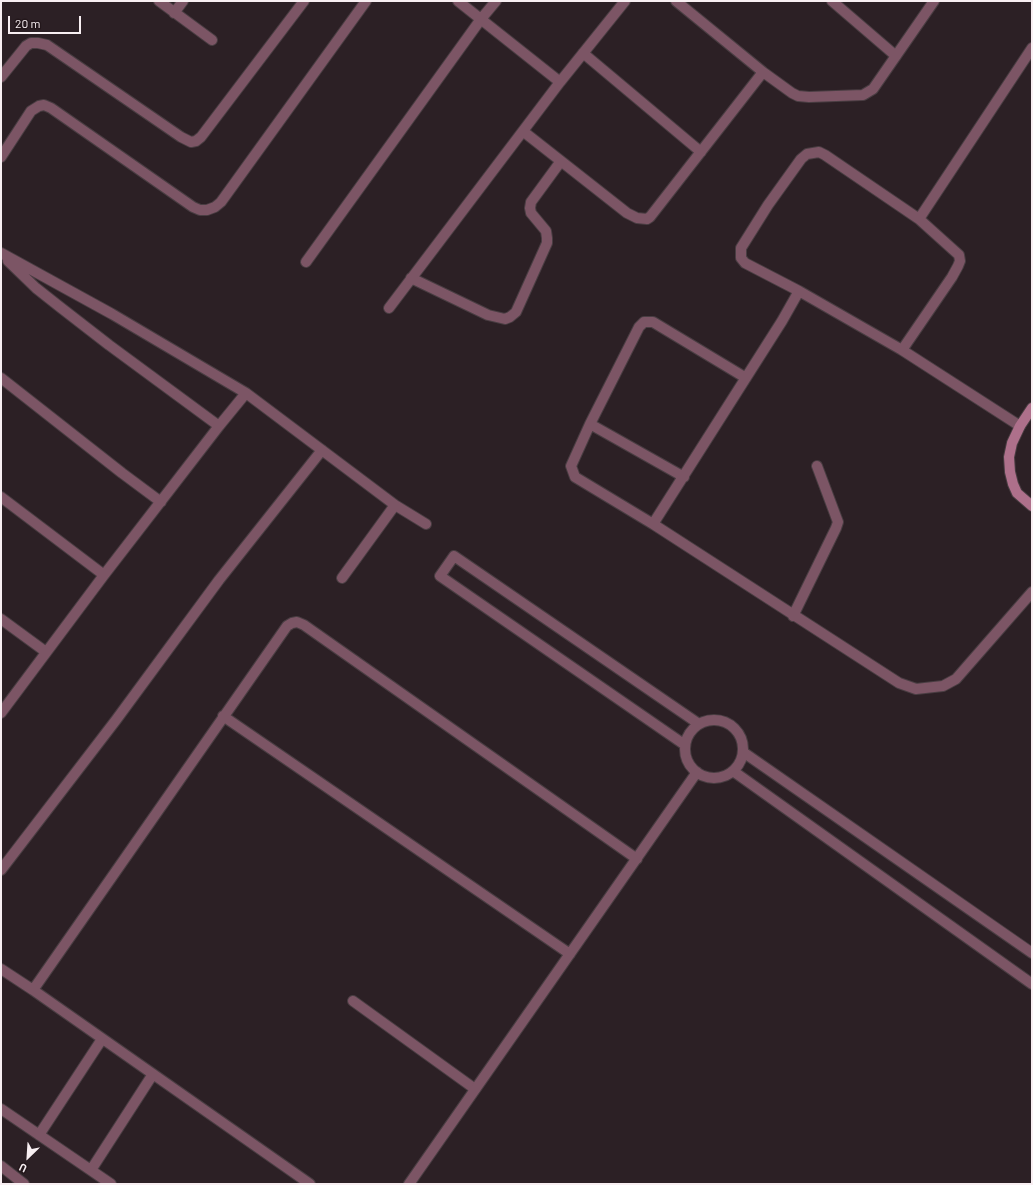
<!DOCTYPE html>
<html>
<head>
<meta charset="utf-8">
<style>
	body { margin:0 }
	#map { position:relative; width:1033px; height:1185px; overflow:hidden; background:#2c2025; font-family:Barlow,sans-serif }
	canvas { display:block }
	.frame { position:absolute; inset:0; border:2px solid #f8eff2; pointer-events:none }
	.north { position:absolute; left:8px; top:1137px; width:40px; height:40px; -webkit-text-stroke:3px #23171b; paint-order:stroke; rotate:205deg; font-size:11px; font-weight:700; line-height:16px; text-align:center; color:#f8eff2 }
	.north::after { content:''; display:block; margin:auto; width:14px; height:18px; background:#f8eff2; clip-path:polygon(50% 0,100% 100%,50% 72%,0 100%) }
	.scale { position:absolute; left:8px; top:16px; width:73px; height:18px; box-sizing:border-box; border:2px solid #f8eff2; border-top:0; padding-left:5px; font-size:12px; line-height:14px; white-space:nowrap; color:#f8eff2; -webkit-text-stroke:3px #23171b; paint-order:stroke }
</style>
</head>
<body>
<div id="map">
<canvas width="1033" height="1185"></canvas>
<div class="frame"></div>
<div class="north">U</div>
<div class="scale">20 m</div>
</div>
<script>
const context = document.querySelector('canvas').getContext('2d');
context.lineJoin = 'round';
const toPath = rows => new Path2D(rows.map(r => 'M' + r).join(''));
function stroke(path, color, width, dash) { context.strokeStyle = color; context.lineWidth = width; context.lineCap = dash ? 'butt' : 'round'; context.setLineDash(dash || []); context.stroke(path); }
const lane = toPath([
	[353,1001,475,1089]
]);
const street = toPath([
	[159,1,212,40],
	[458,1,560,82],
	[676,1,763,72,792,93,798,96,809,97,863,95,873,89,934,1],
	[832,1,896,56],
	[174,13,183,1],
	[583,53,701,152],
	[1,77,26,46,31,43,38,43,47,45,181,137,191,142,196,141,201,137,304,1],
	[524,132,627,213,637,218,647,219,650,217,763,72],
	[1,157,31,111,39,106,44,105,51,108,193,207,200,210,207,210,215,207,221,202,366,1],
	[919,219,1032,48],
	[1,253,112,314,246,393,395,505,426,524],
	[8,261,36,288,60,307,109,345,219,426],
	[306,262,481,19,496,1],
	[411,278,488,315,505,319,510,317,516,312,547,243,547,238,546,231,531,213,530,208,531,202,561,161],
	[799,291,745,263,741,258,741,248,768,205,801,159,807,154,819,152,825,155,919,219,959,255,960,261,958,266,952,277,902,350],
	[389,308,560,82,625,1],
	[1,378,122,473,161,502],
	[590,424,684,477],
	[1020,426,902,350,799,291,782,321,653,524,899,683,916,689,943,686,956,679,1032,592],
	[1,497,104,575],
	[653,524,575,477,571,466,590,424,639,327,644,322,653,322,746,378],
	[342,578,395,505],
	[793,616,836,528,838,522,817,466],
	[1,619,46,652],
	[1,713,104,575,219,426,246,393],
	[223,716,570,954],
	'685 749a29 29 0 1 1 58 0a29 29 0 1 1-58 0Z',
	[685,745,440,576,454,556,699,724],
	[743,752,1032,953],
	[733,771,1032,984],
	[1,870,116,720,219,580,322,450],
	[1,969,33,990],
	[1,1109,111,1184],
	[39,1135,102,1039],
	[1,1166,24,1184],
	[91,1170,153,1074],
	[310,1184,33,990,287,626,292,623,297,622,304,625,637,859],
	[409,1184,697,772]
]);
const secondary = toPath([
	[1032,408,1020,426,1012,443,1009,457,1010,472,1013,484,1017,493,1032,506]
]);
stroke(lane, '#493d42', 12);
stroke(street, '#493d42', 12);
stroke(secondary, '#493d42', 12);
stroke(lane, '#7c5565', 10);
stroke(street, '#7c5565', 10);
stroke(secondary, '#ae708b', 10);
</script>
</body>
</html>
